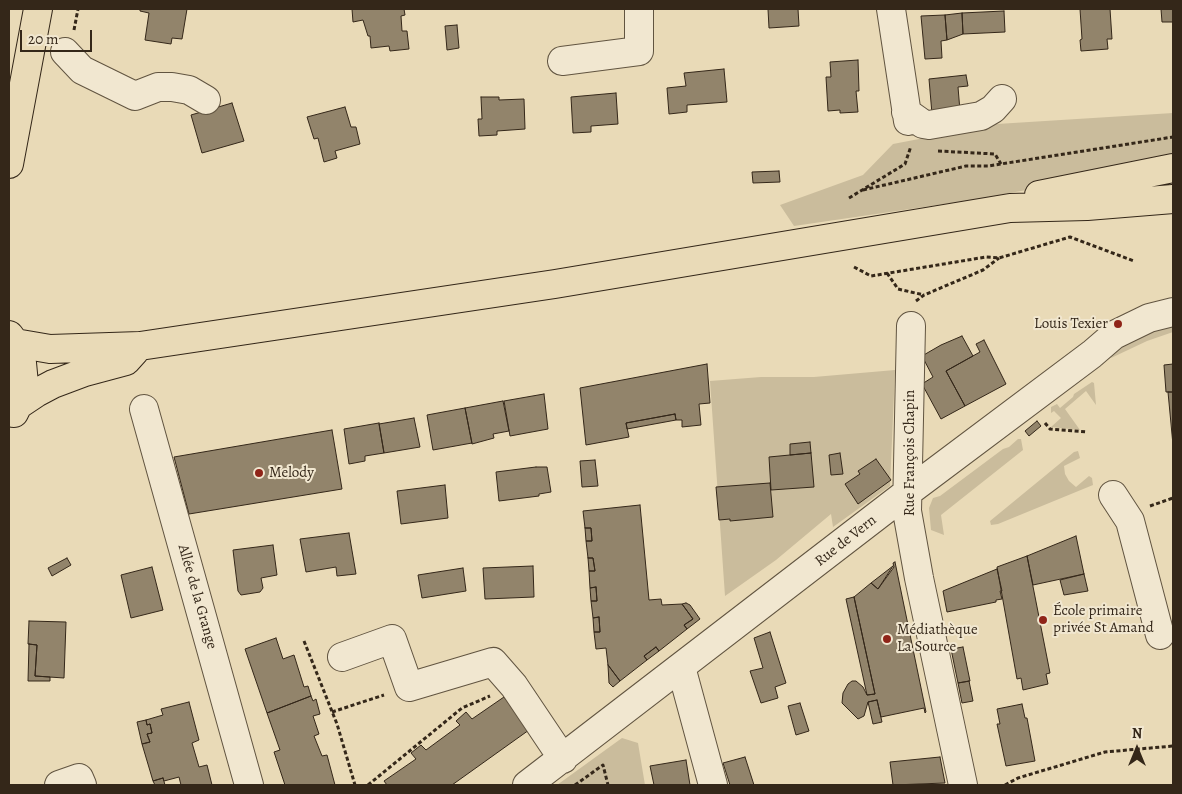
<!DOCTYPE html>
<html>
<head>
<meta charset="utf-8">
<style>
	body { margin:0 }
	#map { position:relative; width:1182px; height:794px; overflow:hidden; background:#e9dab7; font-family:Alegreya,serif }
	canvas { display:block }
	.frame { position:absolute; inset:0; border:10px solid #342719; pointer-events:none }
	.north { position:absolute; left:1112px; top:724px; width:50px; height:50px; -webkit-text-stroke:4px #f1e7d0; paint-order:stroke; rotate:0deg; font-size:14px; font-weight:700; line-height:20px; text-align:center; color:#342719 }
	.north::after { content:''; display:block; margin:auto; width:18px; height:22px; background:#342719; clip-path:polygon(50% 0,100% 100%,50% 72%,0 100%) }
	.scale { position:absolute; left:20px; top:30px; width:72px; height:22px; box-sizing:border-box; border:2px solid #342719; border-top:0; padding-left:6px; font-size:15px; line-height:18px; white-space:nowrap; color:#342719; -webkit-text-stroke:4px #f1e7d0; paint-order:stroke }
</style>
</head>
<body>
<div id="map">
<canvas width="1182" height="794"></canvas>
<div class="frame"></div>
<div class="north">N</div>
<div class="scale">20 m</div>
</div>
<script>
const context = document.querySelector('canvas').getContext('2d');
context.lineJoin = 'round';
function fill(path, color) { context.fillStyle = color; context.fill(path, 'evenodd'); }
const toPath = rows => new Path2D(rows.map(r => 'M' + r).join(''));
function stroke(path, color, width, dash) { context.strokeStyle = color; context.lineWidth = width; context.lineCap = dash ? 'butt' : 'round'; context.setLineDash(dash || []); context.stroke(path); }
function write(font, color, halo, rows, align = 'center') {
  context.font = font + ' Alegreya,serif'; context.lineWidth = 4; context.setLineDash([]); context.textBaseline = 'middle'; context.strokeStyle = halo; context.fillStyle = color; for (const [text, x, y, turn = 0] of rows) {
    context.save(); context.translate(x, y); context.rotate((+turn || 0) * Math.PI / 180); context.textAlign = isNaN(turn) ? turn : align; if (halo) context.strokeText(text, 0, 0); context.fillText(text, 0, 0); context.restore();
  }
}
const green = toPath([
	[1173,113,1173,163,972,200,794,226,780,205,863,175,893,144,997,124],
	[1173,324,1173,332,1147,341,1111,358,1114,347,1140,336],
	[895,370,890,486,833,527,831,514,776,560,725,596,710,381,761,377,814,377],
	[1092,382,1094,383,1096,405,1086,391,1065,409,1080,430,1051,427,1061,418,1054,411,1051,413,1051,407,1057,404,1060,408,1073,397,1074,394],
	[1018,439,1021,439,1023,450,941,515,944,535,931,530,929,508,933,498,940,496,1003,449,1009,447],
	[1078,451,1080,458,1064,466,1065,474,1069,481,1076,487,1089,476,1092,478,1093,485,998,524,991,525,990,521,1074,452],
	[622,738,638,743,645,785,557,785]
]);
const building = toPath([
	[140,9,187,9,182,39,172,38,171,44,145,40,149,13,140,11,140,9],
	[352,9,404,9,405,15,401,16,402,31,407,31,409,49,390,51,389,46,371,48,370,36,368,36,363,20,353,22,352,9],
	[768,9,798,9,799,26,769,28,768,9],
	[1080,9,1110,9,1112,39,1107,39,1108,49,1081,51,1080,40,1082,39,1080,9],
	[1161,9,1173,9,1173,22,1162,22,1161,9],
	[1004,11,1005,32,963,34,962,13,1004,11],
	[962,13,963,34,947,40,945,15,962,13],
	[945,15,947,40,941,41,942,58,925,59,921,16,945,15],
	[457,25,459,48,447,50,445,26,457,25],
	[858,60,859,91,856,91,858,112,840,113,840,110,828,111,826,77,831,77,830,62,858,60],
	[724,69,727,102,687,105,687,112,669,114,667,88,686,86,684,73,724,69],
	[966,75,968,86,958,87,960,111,932,114,929,79,966,75],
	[616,93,618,124,591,126,591,132,573,133,571,97,616,93],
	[481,97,499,97,499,100,524,99,525,129,497,131,497,135,479,136,478,119,482,119,481,97],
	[232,103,244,141,202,153,191,115,232,103],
	[345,107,351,127,356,127,360,144,335,151,337,158,324,162,318,138,314,139,307,117,345,107],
	[779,171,780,182,753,183,752,172,779,171],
	[962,336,973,356,946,371,965,406,941,419,922,384,933,377,922,356,941,345,962,336],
	[984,340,1006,384,965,406,946,371,980,352,976,344,984,340],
	[707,364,710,403,699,404,701,425,682,427,682,420,676,420,675,414,626,423,629,437,586,445,580,388,707,364],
	[1173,364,1173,392,1166,392,1164,365,1173,364],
	[1168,392,1173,392,1173,445,1168,392],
	[544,394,548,429,510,436,504,401,544,394],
	[503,401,509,431,493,434,494,438,472,444,465,408,503,401],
	[465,408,472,443,433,450,427,415,465,408],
	[675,414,676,420,627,429,626,423,675,414],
	[414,418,420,447,384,453,379,424,414,418],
	[1037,421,1041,426,1029,436,1025,431,1037,421],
	[379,423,384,453,365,456,365,461,349,464,344,429,379,423],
	[332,430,342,489,189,514,174,457,332,430],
	[810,442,811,453,790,455,790,444,810,442],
	[811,453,814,487,771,490,769,457,811,453],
	[840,453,843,474,831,475,829,455,840,453],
	[876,459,891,480,858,504,845,484,860,474,858,471,876,459],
	[595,460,598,486,582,487,580,461,595,460],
	[536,467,547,467,551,492,539,494,539,496,499,501,496,472,536,467],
	[770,483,773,517,730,521,730,519,719,520,716,487,770,483],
	[445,485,448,518,401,524,397,491,445,485],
	[640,505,649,600,661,599,662,605,682,604,693,619,684,625,687,629,659,651,656,647,644,656,647,660,620,681,608,665,606,648,596,649,594,632,600,632,599,617,593,618,591,601,597,601,596,587,590,588,589,571,595,571,593,558,588,558,586,541,592,541,591,528,585,528,583,511,640,505],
	[585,528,591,528,592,541,586,541,585,528],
	[349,533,356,574,337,576,336,567,306,572,300,539,349,533],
	[1076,536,1084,574,1033,585,1027,556,1076,536],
	[273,545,277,575,261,578,263,588,260,592,241,595,238,591,233,550,273,545],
	[1027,556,1050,673,1046,674,1048,684,1023,690,1021,678,1017,679,997,567,1027,556],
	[67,558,71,565,52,576,48,568,67,558],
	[588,558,593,558,595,571,589,571,588,558],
	[895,562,926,712,925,713,924,708,881,717,877,700,868,702,864,716,858,719,842,703,843,693,848,684,852,681,856,681,863,687,867,695,875,694,854,597,871,583,878,589,894,567,893,563,895,562],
	[533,566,534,597,485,599,483,568,533,566],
	[893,566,878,589,871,583,893,566],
	[152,567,163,610,131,618,121,575,152,567],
	[463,568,466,591,422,598,418,575,463,568],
	[997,569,1002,591,1000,591,1002,599,996,600,996,602,947,612,943,591,997,569],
	[1084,574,1088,591,1064,595,1060,580,1084,574],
	[596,587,597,601,591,601,590,588,596,587],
	[854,597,875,694,867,695,846,599,854,597],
	[686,603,690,605,700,619,687,629,684,625,693,619,682,604,686,603],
	[599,617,600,632,594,632,593,618,599,617],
	[29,621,66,622,64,678,35,676,37,645,28,644,29,621],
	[770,632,786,683,775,687,778,698,761,703,750,671,763,668,754,638,770,632],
	[276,638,283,659,294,655,304,687,308,686,311,696,267,713,245,649,276,638],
	[29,644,37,645,35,676,50,677,50,681,28,681,29,644],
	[656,647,659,651,647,660,644,656,656,647],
	[963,647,970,681,958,683,951,649,963,647],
	[608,665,620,681,613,687,609,683,608,665],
	[969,681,973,701,962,703,958,683,969,681],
	[311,696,313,701,316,699,320,714,313,716,319,734,314,736,322,756,327,755,335,785,285,785,274,752,280,750,267,713,311,696],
	[504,697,529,730,452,785,387,785,384,781,416,759,411,753,421,745,426,750,460,725,456,721,466,712,472,719,504,697],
	[877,700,882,722,873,724,868,702,877,700],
	[189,702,199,740,192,743,199,767,207,765,212,785,181,785,179,777,164,781,163,778,153,781,142,744,150,742,147,734,152,733,150,724,147,725,146,720,163,715,161,709,189,702],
	[800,703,809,731,796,735,788,706,800,703],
	[1022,704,1025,718,1027,718,1035,761,1006,766,997,724,1000,724,997,709,1022,704],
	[146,720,147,725,150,724,152,733,147,734,150,742,142,744,137,722,146,720],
	[745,757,754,785,730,785,723,763,745,757],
	[940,757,945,783,893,785,890,762,940,757],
	[686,760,690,785,654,785,650,766,686,760],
	[163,778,165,785,155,785,153,781,163,778]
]);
const path = toPath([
	[74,30,78,9],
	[938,151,995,154,1001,164],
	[863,190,966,166,988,166,1173,137],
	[849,198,905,164,911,146],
	[854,267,871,276,986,257,999,258,1070,237,1134,261],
	[887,273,898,289,924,295],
	[916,301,924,295,983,270,999,258],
	[1045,423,1050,429,1087,432],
	[1150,506,1173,498],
	[304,641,337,724,355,785],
	[332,712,384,695],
	[368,785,462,708,490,696],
	[575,785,603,765,608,785],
	[1005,785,1018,778,1105,752,1173,746]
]);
const minor = toPath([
	[891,9,908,121],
	[65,52,82,70,135,96,158,87,172,87,189,90,206,100],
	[562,61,639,51,639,9],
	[906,112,923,124,929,125,981,116,993,109,1002,99],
	[911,326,907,511,919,578,963,785],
	[144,409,249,785],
	[1113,495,1130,521,1160,635],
	[342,657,392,639,409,687,493,662,514,686,563,759],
	[681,667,713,785],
	[59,785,79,778,82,785],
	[527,785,908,492,1092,354,1114,335,1149,318,1173,312]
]);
const major = toPath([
	[9,164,38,9],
	[1039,195,1173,168],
	[9,335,15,343,22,363,24,384,18,405,14,413],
	[15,343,50,349,140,346,555,284,1010,208,1087,206,1173,199],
	[18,405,36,393,53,384,85,372,126,361,135,351]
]);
const markers = [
	[1118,324,5,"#8f2418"],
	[259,473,5,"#8f2418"],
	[1043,620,5,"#8f2418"],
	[887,639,5,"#8f2418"]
];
const poiNames = [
	["Louis Texier",1108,324,"right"],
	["Melody",269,473],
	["École primaire",1053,611],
	["privée St Amand",1053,628],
	["Médiathèque",897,630],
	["La Source",897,647]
];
const streetNames = [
	["Rue François Chapin",910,453,-90],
	["Rue de Vern",846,541,-38],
	["Allée de la Grange",197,597,74]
];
fill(green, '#cabc9c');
fill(building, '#92846b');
stroke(building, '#342719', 1);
stroke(minor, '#615440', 30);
stroke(major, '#342719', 30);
stroke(path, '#342719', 3, [4, 2.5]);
stroke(minor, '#f1e7d0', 28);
stroke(major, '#e9dab7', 28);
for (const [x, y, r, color] of markers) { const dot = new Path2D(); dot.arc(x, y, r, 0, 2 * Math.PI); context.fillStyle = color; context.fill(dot); stroke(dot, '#f1e7d0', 2); }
write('15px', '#342719', '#f1e7d0', poiNames, 'left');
write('15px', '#342719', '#f1e7d0', streetNames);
</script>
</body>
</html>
